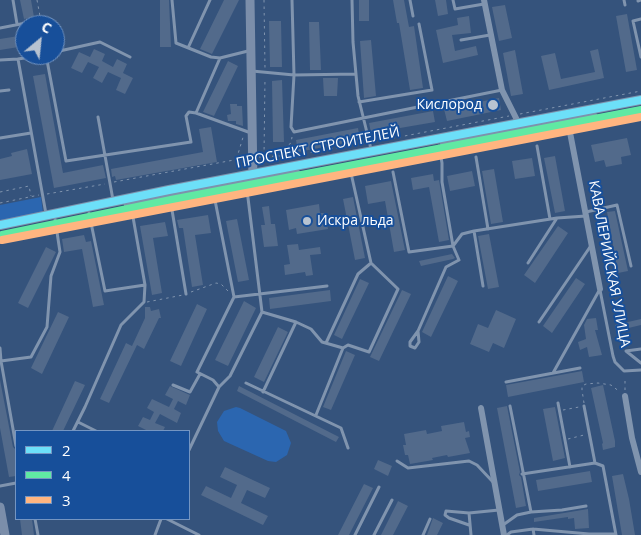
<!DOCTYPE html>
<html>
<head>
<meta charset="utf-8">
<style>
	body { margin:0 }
	#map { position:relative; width:641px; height:535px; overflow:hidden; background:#35537c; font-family:"Open Sans",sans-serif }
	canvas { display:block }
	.legend { position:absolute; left:15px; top:430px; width:175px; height:90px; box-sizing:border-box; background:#174f9a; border:1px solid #7495c2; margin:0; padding:6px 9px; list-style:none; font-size:15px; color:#fff }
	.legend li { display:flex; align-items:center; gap:10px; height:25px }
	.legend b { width:25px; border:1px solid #7495c2 }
	.north { position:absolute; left:15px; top:15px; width:50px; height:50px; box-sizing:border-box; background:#174f9a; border:1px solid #7495c2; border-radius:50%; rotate:28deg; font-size:14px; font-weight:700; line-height:20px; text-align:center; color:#fff }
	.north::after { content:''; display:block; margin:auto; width:18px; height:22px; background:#b8c3d1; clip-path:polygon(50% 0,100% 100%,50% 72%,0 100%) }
</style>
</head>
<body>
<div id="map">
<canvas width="641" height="535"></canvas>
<ul class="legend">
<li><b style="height:6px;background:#6ddff8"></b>2</li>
<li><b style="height:6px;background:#60e9a3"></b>4</li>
<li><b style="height:6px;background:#ffb580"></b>3</li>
</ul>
<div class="north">С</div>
</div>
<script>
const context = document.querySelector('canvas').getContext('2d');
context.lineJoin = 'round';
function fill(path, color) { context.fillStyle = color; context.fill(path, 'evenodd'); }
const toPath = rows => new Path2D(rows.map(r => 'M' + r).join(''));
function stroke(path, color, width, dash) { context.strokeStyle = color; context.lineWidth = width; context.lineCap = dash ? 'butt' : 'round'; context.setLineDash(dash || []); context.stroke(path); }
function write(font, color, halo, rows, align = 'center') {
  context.font = font + ' "Open Sans",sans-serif'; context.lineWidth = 4; context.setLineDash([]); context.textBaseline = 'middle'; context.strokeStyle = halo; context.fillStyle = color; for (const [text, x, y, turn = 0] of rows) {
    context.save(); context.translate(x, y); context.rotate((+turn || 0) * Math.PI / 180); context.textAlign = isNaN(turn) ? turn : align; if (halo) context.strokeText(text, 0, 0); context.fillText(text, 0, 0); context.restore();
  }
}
const green = toPath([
	[41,197,43,213,0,221,0,205],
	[236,407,240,408,286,431,291,443,287,455,276,462,268,461,224,441,218,431,217,422,224,411]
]);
const building = toPath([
	[20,0,31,0,34,17,24,19],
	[160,0,169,0,171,47,160,47],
	[224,0,239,0,212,54,200,49],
	[359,0,369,0,369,21,359,21],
	[393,0,404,0,409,27,414,26,423,88,410,90,399,23,397,23],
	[435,0,446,0,448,14,438,16],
	[505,5,512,38,499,41,492,7],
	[627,14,637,70,626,72,616,16],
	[469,16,471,33,452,35,455,51,476,46,478,55,443,63,436,30,458,25,457,18],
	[269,21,281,21,282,67,270,67],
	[309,22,319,22,321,70,310,70],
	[25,35,25,46,0,50,0,39],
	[371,40,376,96,364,98,360,41],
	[94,49,105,54,102,61,113,67,117,59,127,64,123,73,133,78,125,94,116,90,121,78,108,72,102,83,93,78,99,67,88,62,82,73,71,68,79,52,90,57],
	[598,49,604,78,549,90,541,56,555,53,561,79,595,72,590,51],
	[515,50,523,94,511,96,503,53],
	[228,61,238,66,214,116,203,112],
	[45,74,63,173,103,165,106,178,54,188,33,76],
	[323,78,338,78,337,96,324,96],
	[282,80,284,142,273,142,272,81],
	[499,98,501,110,447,121,444,109],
	[230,104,237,104,237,106,242,106,243,126,236,124,236,121,228,121,227,115,231,114],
	[433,111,435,122,371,133,369,123],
	[211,127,217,162,116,180,115,176,112,177,111,169,203,152,199,129],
	[358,128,360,140,298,152,296,140],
	[627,138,631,155,621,157,622,164,606,167,604,160,595,162,591,145],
	[27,149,32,174,0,180,0,159,12,156,11,153],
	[555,156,565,211,555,213,544,158],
	[532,158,535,176,515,179,512,161],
	[494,169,503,222,491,224,482,171],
	[472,171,475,186,450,191,447,176],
	[433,174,434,181,439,180,449,240,439,242,429,187,413,190,411,178],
	[391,181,405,250,394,252,385,201,368,204,365,186],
	[353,197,365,258,355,260,343,199],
	[319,204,320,213,325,213,328,229,297,234,296,228,289,230,286,210],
	[269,206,271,224,275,224,278,246,264,247,261,225,265,225,262,207],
	[615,211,628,271,618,273,607,212],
	[208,215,211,233,195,235,203,285,192,287,183,228,179,228,177,220],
	[237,219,249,280,238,282,226,221],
	[165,222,168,236,153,238,162,293,152,295,140,226],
	[558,226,568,233,535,283,524,275],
	[489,234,499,287,488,289,478,236],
	[84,235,86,242,91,241,104,305,93,307,82,249,64,252,62,239],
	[298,244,299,250,320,247,321,254,310,255,313,275,306,276,305,272,285,275,284,265,290,264,287,245],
	[46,247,56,252,28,308,18,303],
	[452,254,455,258,453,259,421,266,419,261],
	[448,276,458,281,431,337,422,332],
	[576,278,585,284,552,333,543,326],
	[360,279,369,283,342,339,334,335],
	[330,290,331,301,270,309,269,298],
	[402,290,411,294,379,361,370,357],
	[244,301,256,308,228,366,215,360],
	[197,304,207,309,181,366,170,361],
	[145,307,150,307,151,311,159,309,161,318,159,318,144,349,137,345,109,403,100,399,126,343,132,346,145,318],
	[496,310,516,319,504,348,493,343,489,352,470,344,478,324,488,328],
	[58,312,69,317,42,374,31,368],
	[596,318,598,330,595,330,602,355,589,357,587,347,580,350,578,342,586,339,584,325,587,319],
	[641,319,641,325,616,331,615,325],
	[278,327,288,332,264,382,254,377],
	[346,351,355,355,331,410,323,407],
	[582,371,584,382,508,397,506,385],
	[0,380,13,447,15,449,16,455,16,476,9,477,0,428],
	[75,381,85,385,63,431,52,431],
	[603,385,615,441,615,447,603,450,602,444,603,443,591,388],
	[170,386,190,395,186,405,178,401,174,409,181,413,177,423,160,414,155,423,165,427,163,431,148,431,138,426,143,417,150,420,154,412,147,408,152,399,169,407,173,399,165,395],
	[239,386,339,437,336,442,237,391],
	[507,406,520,472,519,475,521,477,526,506,516,508,497,408],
	[555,407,565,458,553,461,543,409],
	[464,422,466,432,469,431,470,437,465,438,470,453,448,457,447,455,432,458,433,460,410,464,408,455,405,455,403,445,406,445,404,434,426,430,427,434,442,431,441,426],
	[378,460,392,466,388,476,374,469],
	[225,467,270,488,265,498,247,490,241,503,268,516,263,525,201,495,206,486,231,498,237,485,220,477],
	[590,471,592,482,538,491,536,480],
	[623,474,629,499,635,535,622,535,612,476],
	[364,484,373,488,349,535,338,535],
	[398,501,408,506,393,535,381,535],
	[588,509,589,528,575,529,574,518,568,519,568,517,534,522,534,518],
	[433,518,443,523,437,535,427,535],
	[20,519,32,519,34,535,22,535]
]);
const path = toPath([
	[37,0,40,16],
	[264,0,265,69],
	[520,114,641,91],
	[373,142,509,116],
	[288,155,291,144],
	[264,156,265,78],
	[273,156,291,143,292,137],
	[259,157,297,155,364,143],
	[239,159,238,154,244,134],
	[114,182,245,158],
	[0,192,29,186,31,196],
	[47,194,105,184],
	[0,203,39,195],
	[191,292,216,283,221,284,228,291],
	[147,302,183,295],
	[625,390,625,377],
	[584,403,582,390,582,386,586,384,598,383,611,385,620,392],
	[563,410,579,407],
	[568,439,584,435]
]);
const lane = toPath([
	[13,0,17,24],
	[172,0,176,43,211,57,220,58,248,51],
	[292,0,294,75,291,127,294,132,502,90],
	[352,0,353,42,358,96,371,149],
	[410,0,413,16],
	[453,0,455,9,484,4],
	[624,0,625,5],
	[638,1,641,0],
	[641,19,633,21,641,57],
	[0,28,41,20],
	[461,40,490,35],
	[188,48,210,0],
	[55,52,100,42,130,57],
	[46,55,66,161,191,142,186,116,189,112,196,113],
	[220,58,196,113,251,133],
	[18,59,46,214],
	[0,60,18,59,43,55],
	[252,71,294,75,356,74],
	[0,91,9,90],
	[359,102,432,90,419,24],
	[98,117,113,200],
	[0,138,31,133],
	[537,146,550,219],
	[476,157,488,229],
	[349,164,371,263],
	[393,172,409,252,453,246,462,234,474,231,557,218,586,216],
	[213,190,234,297],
	[170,198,186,294],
	[586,212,617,205,631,266],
	[89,213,105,291,145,285],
	[474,231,483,286],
	[528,263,557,218],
	[600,290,613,356,615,362,624,371,641,370],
	[262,312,296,322],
	[539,322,590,247],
	[418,331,410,342,410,346,415,348,419,342,418,331,446,267,459,260,453,246,442,182,442,163,439,146],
	[326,343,358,274,371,263,398,289,369,352,348,345,343,348],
	[0,348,1,361,16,446],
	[641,349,626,351,641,363],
	[1,361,31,357,47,327,51,276,60,252,55,219],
	[553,373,600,289],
	[506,382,580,368],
	[246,383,341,428,348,448],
	[173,385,190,392,200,374],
	[219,387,213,380,197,372,234,297,327,286],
	[263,392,296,322,311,329,322,342,343,348,316,415],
	[558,403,570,467],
	[510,406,531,512],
	[584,406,595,463,603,466,616,535],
	[78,422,96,431],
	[73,431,85,407,121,325,144,302,145,285,133,217,129,206],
	[189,450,219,387,230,376,262,312,248,198,245,184],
	[397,461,408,468,469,461,477,465,493,482],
	[522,474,595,463],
	[0,486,16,483],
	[469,513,471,535],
	[35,519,38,535],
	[167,519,199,535],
	[469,525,449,518,445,515,446,511,469,513,499,510],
	[503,525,517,515,531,512,562,510,586,506],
	[533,529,534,535],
	[155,535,161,519],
	[355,535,379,487],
	[374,535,392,500],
	[423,535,430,519],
	[507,535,511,532,533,529,589,534,615,534]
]);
const street = toPath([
	[484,0,502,90,519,124],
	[568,122,600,289],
	[625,396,632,438,641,472],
	[481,408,504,535]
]);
const secondary = toPath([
	[250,0,253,180],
	[0,507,5,535]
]);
const primary = toPath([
	[445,145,593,117],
	[129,205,296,174],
	[0,225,169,190,641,100]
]);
const bus1 = toPath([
	[0,225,169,190,641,100]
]);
const bus2 = toPath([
	[2,235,171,200,641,110]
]);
const bus3 = toPath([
	[2,240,641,117]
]);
const markers = [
	[493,105,6,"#b8c3d1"],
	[307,221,5,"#b8c3d1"]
];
const poiNames = [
	["Кислород",482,105],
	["Искра льда",317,221,"left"]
];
const streetNames = [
	["ПРОСПЕКТ СТРОИТЕЛЕЙ",318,148,-11],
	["КАВАЛЕРИЙСКАЯ УЛИЦА",609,264,79]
];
fill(green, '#2b66b0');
fill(building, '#526a8b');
stroke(path, '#8094ae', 1, [2.5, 4]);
stroke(lane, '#8094ae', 3);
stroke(street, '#8094ae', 6);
stroke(secondary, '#7b8eaa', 9);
stroke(primary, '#7d92ac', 10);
stroke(bus1, '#6ddff8', 8);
stroke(bus2, '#60e9a3', 8);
stroke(bus3, '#ffb580', 8);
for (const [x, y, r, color] of markers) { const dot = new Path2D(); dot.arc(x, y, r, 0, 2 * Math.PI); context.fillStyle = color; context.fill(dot); stroke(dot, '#174f9a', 2); }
write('14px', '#fff', '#174f9a', poiNames, 'right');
write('14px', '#fff', '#174f9a', streetNames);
</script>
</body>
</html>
